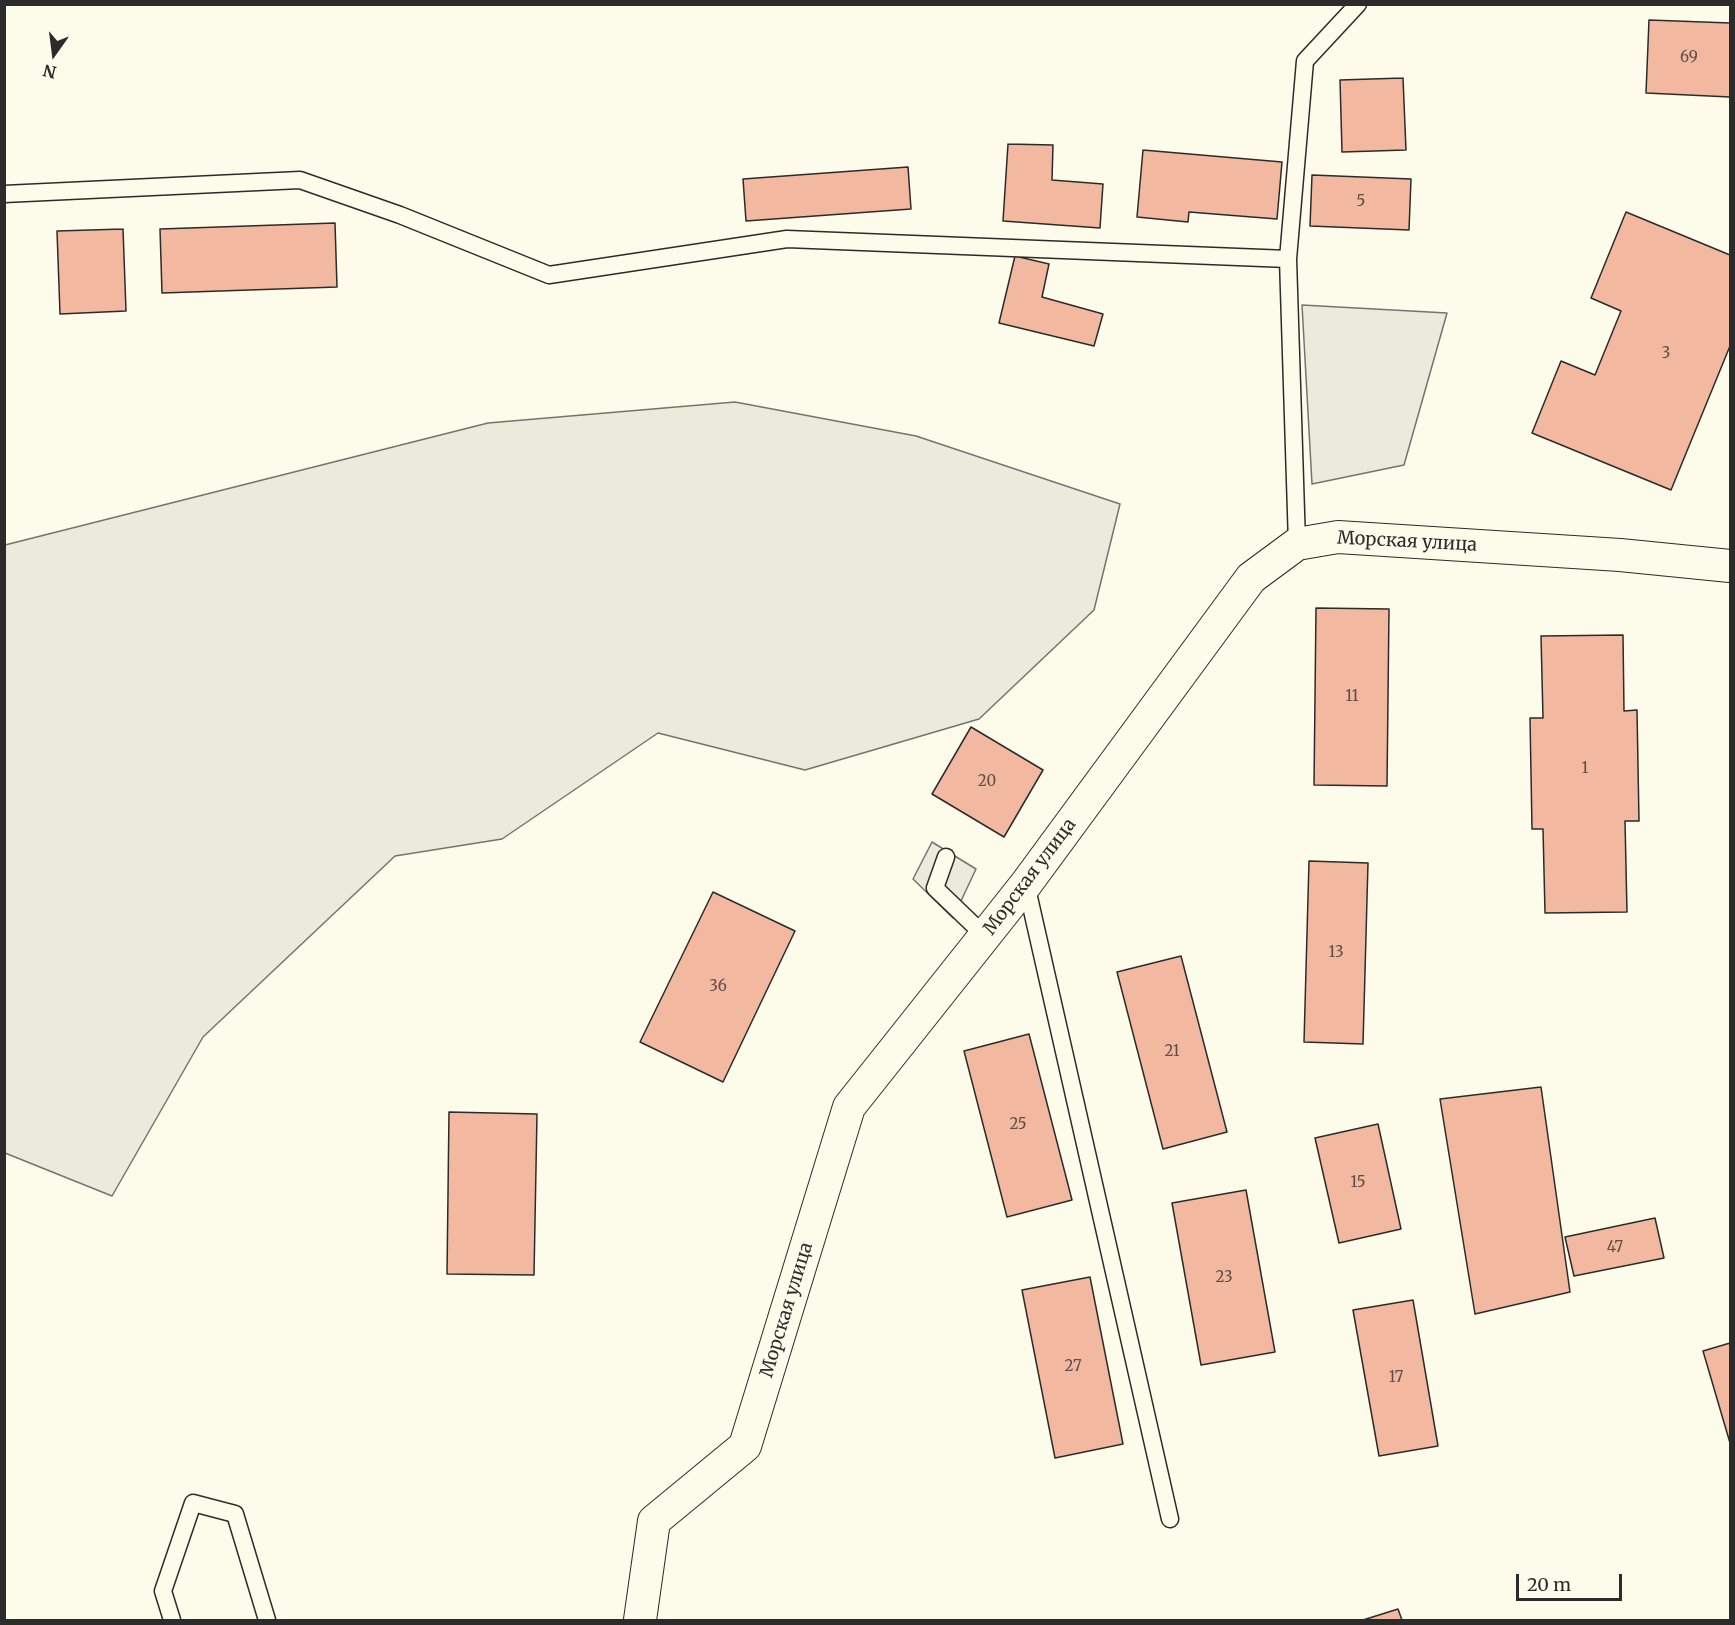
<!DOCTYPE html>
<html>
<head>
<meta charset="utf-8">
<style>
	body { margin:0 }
	#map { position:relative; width:1735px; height:1625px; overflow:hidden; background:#fdfbea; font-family:Merriweather,serif }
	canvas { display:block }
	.frame { position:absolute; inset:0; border:6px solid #2b2b2b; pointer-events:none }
	.north { position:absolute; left:24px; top:24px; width:60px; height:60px; -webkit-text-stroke:4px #fdfbea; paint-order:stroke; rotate:194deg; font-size:16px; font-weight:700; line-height:24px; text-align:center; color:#2b2b2b }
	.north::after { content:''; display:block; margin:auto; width:21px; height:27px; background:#2b2b2b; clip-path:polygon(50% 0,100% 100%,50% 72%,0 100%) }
	.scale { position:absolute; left:1516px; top:1574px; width:106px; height:27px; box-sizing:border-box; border:3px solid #2b2b2b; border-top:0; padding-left:8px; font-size:18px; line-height:21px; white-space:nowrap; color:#2b2b2b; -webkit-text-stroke:4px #fdfbea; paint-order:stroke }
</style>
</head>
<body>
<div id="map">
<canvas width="1735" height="1625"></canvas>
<div class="frame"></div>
<div class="north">N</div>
<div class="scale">20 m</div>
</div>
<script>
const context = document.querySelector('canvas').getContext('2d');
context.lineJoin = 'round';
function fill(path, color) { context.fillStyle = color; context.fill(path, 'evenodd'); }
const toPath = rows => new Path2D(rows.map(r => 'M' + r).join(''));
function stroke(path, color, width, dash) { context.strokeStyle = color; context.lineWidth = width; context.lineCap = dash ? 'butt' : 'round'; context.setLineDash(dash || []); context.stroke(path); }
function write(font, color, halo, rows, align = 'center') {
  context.font = font + ' Merriweather,serif'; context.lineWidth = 4.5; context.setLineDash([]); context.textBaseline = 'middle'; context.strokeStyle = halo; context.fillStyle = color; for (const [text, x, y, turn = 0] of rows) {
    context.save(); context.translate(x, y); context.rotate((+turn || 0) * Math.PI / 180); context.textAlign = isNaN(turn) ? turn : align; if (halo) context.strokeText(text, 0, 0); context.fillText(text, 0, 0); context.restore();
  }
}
const green = toPath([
	[735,402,916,436,1120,504,1094,610,979,719,805,770,658,733,502,839,395,856,203,1037,112,1196,5,1153,5,545,488,423,735,402]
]);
const parking = toPath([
	[1302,305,1447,313,1404,465,1312,484,1302,305],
	[932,842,976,869,953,918,913,879,932,842]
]);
const building = toPath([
	[1649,20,1730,23,1730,97,1646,93,1649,20],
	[1403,78,1406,150,1342,152,1340,80,1403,78],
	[1008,144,1053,145,1052,180,1103,184,1100,228,1003,221,1008,144],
	[1143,150,1282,162,1277,219,1189,212,1188,222,1137,217,1143,150],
	[908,167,911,209,746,221,743,179,908,167],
	[1312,175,1411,179,1409,230,1310,226,1312,175],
	[1626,212,1730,255,1730,346,1671,490,1532,433,1561,361,1595,375,1621,311,1591,298,1626,212],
	[335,223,337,287,162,293,160,229,335,223],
	[123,229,126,311,60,314,57,231,123,229],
	[1015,256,1049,264,1042,297,1103,314,1094,346,999,323,1015,256],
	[1316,608,1389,609,1387,786,1314,785,1316,608],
	[1623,635,1624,711,1637,710,1639,821,1625,821,1627,912,1545,913,1543,829,1532,829,1530,718,1543,718,1541,636,1623,635],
	[971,727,1043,770,1004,837,932,794,971,727],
	[1309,861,1368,863,1363,1044,1304,1042,1309,861],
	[713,892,795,931,723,1082,640,1042,713,892],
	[1181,956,1227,1132,1163,1149,1117,972,1181,956],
	[1029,1034,1072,1200,1007,1217,964,1051,1029,1034],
	[1541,1087,1570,1292,1475,1314,1440,1099,1541,1087],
	[449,1112,537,1114,534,1275,447,1274,449,1112],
	[1378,1124,1401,1229,1339,1243,1315,1138,1378,1124],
	[1246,1190,1275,1352,1201,1365,1172,1203,1246,1190],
	[1655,1218,1664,1258,1574,1276,1565,1237,1655,1218],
	[1090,1277,1123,1444,1055,1458,1022,1290,1090,1277],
	[1413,1300,1438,1446,1379,1456,1353,1310,1413,1300],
	[1730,1343,1730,1443,1703,1351,1730,1343],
	[1398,1609,1402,1620,1363,1620,1398,1609]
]);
const lane = toPath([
	[4,194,300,180,400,215,549,275,787,239,1288,259,1297,544],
	[1288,259,1305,61,1358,4],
	[946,857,935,888,985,936],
	[1026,884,1170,1519],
	[172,1620,163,1591,193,1503,235,1514,267,1620]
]);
const street = toPath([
	[640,1620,654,1521,745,1446,849,1107,1026,884,1251,578,1297,544,1338,537,1620,555,1730,566]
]);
const numberNames = [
	["69",1689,58],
	["5",1361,202],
	["3",1666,354],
	["11",1352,697],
	["1",1585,769],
	["20",987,782],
	["13",1336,953],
	["36",718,987],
	["21",1172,1052],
	["25",1018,1125],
	["15",1358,1183],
	["47",1615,1248],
	["23",1224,1278],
	["27",1073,1367],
	["17",1396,1378]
];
const streetNames = [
	["Морская улица",1407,542,3],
	["Морская улица",1030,877,-53],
	["Морская улица",787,1310,-73]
];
fill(green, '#ecebdb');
stroke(green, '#74746e', 1.5);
fill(parking, '#eceadb');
stroke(parking, '#74746e', 1.5);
fill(building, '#f2b8a0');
stroke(building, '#2b2b2b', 1.5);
stroke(lane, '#2b2b2b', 19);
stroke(street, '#2b2b2b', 34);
stroke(lane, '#fdfbea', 16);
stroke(street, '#fdfbea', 32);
write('15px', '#5d4e48', null, numberNames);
write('18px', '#2b2b2b', '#fdfbea', streetNames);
</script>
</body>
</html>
